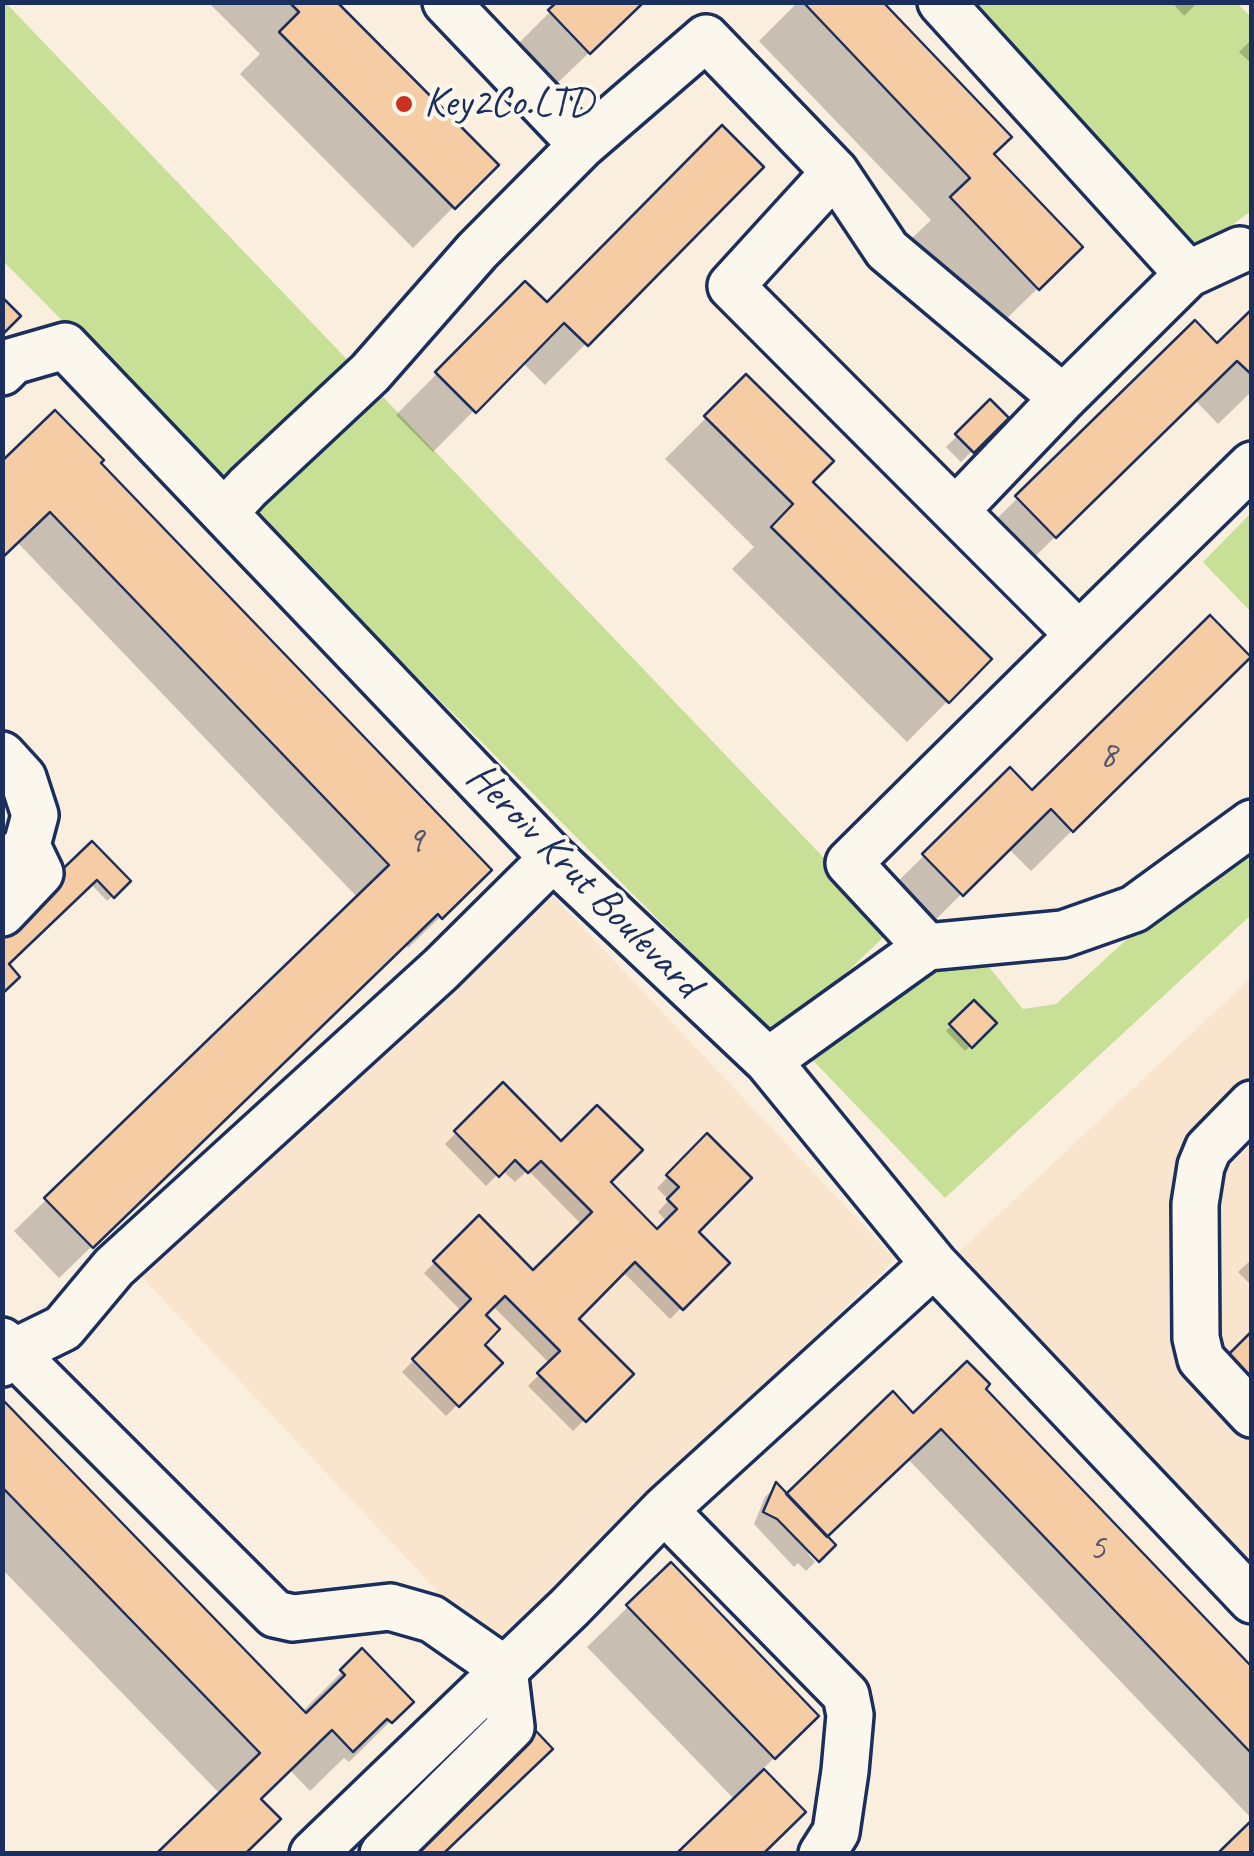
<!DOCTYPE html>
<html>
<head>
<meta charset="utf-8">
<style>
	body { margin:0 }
	#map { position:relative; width:1254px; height:1856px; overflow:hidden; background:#faeede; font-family:Caveat,sans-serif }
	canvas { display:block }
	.frame { position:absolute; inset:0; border:5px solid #1b2f5e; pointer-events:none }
</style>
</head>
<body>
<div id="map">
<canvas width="1254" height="1856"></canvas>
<div class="frame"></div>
</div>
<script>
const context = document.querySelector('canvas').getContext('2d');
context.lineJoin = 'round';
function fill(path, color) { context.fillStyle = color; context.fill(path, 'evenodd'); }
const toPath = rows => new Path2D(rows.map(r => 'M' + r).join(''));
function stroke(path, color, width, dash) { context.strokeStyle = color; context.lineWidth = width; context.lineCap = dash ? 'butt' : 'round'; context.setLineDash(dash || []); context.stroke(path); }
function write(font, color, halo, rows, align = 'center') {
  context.font = font + ' Caveat,sans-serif'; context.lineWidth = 8; context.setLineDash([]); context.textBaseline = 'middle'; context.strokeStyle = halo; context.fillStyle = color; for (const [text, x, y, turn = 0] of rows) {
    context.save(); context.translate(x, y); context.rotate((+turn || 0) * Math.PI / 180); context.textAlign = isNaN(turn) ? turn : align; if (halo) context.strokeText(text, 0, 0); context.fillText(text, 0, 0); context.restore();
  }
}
const built = toPath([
	[549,892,895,1259,492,1649,142,1277,440,999],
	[1251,978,1251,1575,951,1259]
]);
const green = toPath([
	[2,3,6,3,892,929,777,1039,3,261],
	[957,3,1237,3,1251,17,1251,211,1187,259],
	[1251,513,1251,612,1203,562],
	[1251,826,1251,915,945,1198,803,1050,958,929,1023,1009,1056,1004]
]);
const shadow = toPath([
	[208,2,333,2,495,165,413,248,240,74,260,54],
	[560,2,642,2,547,93,509,53],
	[798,2,880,2,991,155,1038,288,996,329,911,239,931,220,759,41],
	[1172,2,1198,2,1184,16],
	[1252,39,1252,64,1239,52],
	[760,167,545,385,522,362,433,452,396,415,525,285,546,306],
	[1252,312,1252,391,1218,424,1195,400,1014,577,976,539,1195,324,1217,346],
	[746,378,810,482,989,659,907,742,732,569,754,547,665,459],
	[990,403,1005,418,961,462,946,447],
	[97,463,489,870,408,948,405,944,59,1278,14,1231,358,898,17,542],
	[1248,657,1031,871,1008,848,920,935,883,896,1010,771,1032,793],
	[92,844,128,881,107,901,90,883,6,964,2,991,2,931],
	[974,1003,994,1023,965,1051,946,1031],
	[503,1086,561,1145,607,1182,657,1232,667,1222,658,1212,669,1200,657,1188,707,1137,695,1232,726,1263,670,1319,623,1272,576,1319,630,1374,573,1431,528,1386,550,1364,492,1305,483,1315,481,1345,499,1363,446,1416,402,1372,462,1312,424,1273,479,1219,533,1274,582,1225,528,1170,515,1182,502,1170,486,1186,445,1144],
	[1252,1259,1252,1286,1238,1272],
	[982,1389,1252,1671,1252,1819,907,1458,808,1554,815,1562,806,1571,798,1563,794,1567,754,1524,765,1497,776,1486,786,1497,913,1417],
	[2,1403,302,1712,362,1652,410,1702,349,1762,344,1758,310,1791,289,1769,258,1799,220,1794,2,1569],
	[628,1607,816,1716,762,1770,802,1812,735,1800,587,1647]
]);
const building = toPath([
	[289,2,337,2,499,165,455,209,279,32,299,12,289,2],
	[557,2,644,2,590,54,548,10,557,2],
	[803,2,883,2,1012,137,994,154,1083,247,1039,290,950,197,970,178,803,2],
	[722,125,764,167,588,346,564,323,476,413,435,372,525,281,547,302,722,125],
	[2,297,21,316,2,335,2,297],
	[1252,309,1252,375,1237,361,1056,538,1015,496,1195,320,1217,343,1252,309],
	[746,374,834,461,813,482,992,659,949,703,771,527,793,504,704,416,746,374],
	[990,399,1009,418,974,453,955,434,990,399],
	[55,410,104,460,101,463,492,870,442,919,438,914,93,1248,44,1198,389,865,50,512,2,558,2,461,55,410],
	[1210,615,1251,657,1073,832,1051,809,963,896,922,854,1010,767,1032,790,1210,615],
	[92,841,131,881,114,898,97,880,9,964,20,977,2,994,2,927,92,841],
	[974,1000,997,1023,972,1048,949,1024,974,1000],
	[503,1082,561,1141,597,1105,643,1150,611,1182,657,1229,677,1209,667,1199,679,1187,666,1175,707,1133,752,1178,699,1232,730,1263,683,1310,635,1262,579,1319,634,1374,586,1422,537,1373,560,1351,505,1296,486,1315,500,1329,485,1345,503,1363,459,1407,412,1359,471,1299,433,1261,479,1215,533,1270,592,1212,541,1161,528,1173,515,1160,499,1177,454,1131,503,1082],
	[1252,1331,1252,1378,1228,1355,1252,1331],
	[967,1361,990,1384,986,1389,1252,1667,1252,1754,941,1429,827,1537,786,1494,893,1391,913,1413,967,1361],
	[2,1399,306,1713,345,1675,340,1670,362,1648,414,1702,392,1723,387,1719,353,1752,332,1730,261,1799,281,1819,245,1854,156,1854,260,1753,2,1487,2,1399],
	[776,1482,836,1545,819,1562,777,1519,763,1512,776,1482],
	[671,1562,819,1716,775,1759,626,1605,671,1562],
	[535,1730,553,1749,443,1854,404,1854,535,1730],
	[764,1769,806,1812,763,1854,676,1854,764,1769],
	[1252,1820,1252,1854,1217,1854,1252,1820]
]);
const minor = toPath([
	[446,2,582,145,706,38,835,172,731,286,1079,635,1252,465],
	[941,2,1188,274],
	[835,172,887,250,1063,398],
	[2,372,13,361,65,346,553,858,768,1061,927,947,1063,934,1134,909,1252,823],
	[956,510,1063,398,1188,274,1240,250],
	[225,512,248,487,370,373,477,251,582,145],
	[2,755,23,778,35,815,27,845,2,870],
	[2,913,40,873,28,848],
	[927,947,849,863,1079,635],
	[768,1061,934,1264,1252,1600],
	[1252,1104,1208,1149,1201,1166,1195,1204,1196,1338,1201,1359,1252,1414],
	[2,1341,275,1614,293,1618,390,1607,432,1619,504,1669,511,1727,383,1854],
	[2,1363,14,1352,63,1328,114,1267,441,969,553,858],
	[664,1510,846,1695,850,1715,845,1771,836,1832,822,1854],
	[313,1854,570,1607,664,1510,934,1264]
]);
const markers = [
	[404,104,10,"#c8321e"]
];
const numberNames = [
	["8",1108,756],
	["9",415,841],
	["5",1097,1549]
];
const poiNames = [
	["Key2Co.LTD",424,104]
];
const streetNames = [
	["Heroiv Krut Boulevard",583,881,45]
];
fill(built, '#f9e4cd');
fill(green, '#c7e096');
fill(shadow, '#0003');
fill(building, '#f6cca5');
stroke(building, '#1b2f5e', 2.5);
stroke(minor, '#1b2f5e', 52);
stroke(minor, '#fbf7ec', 45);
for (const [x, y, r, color] of markers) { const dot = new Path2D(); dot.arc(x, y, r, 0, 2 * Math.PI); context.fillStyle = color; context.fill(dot); stroke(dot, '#fbf7ec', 4); }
write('38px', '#525670', null, numberNames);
write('42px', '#1b2f5e', '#fbf7ec', poiNames, 'left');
write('42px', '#1b2f5e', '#fbf7ec', streetNames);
</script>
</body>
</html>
